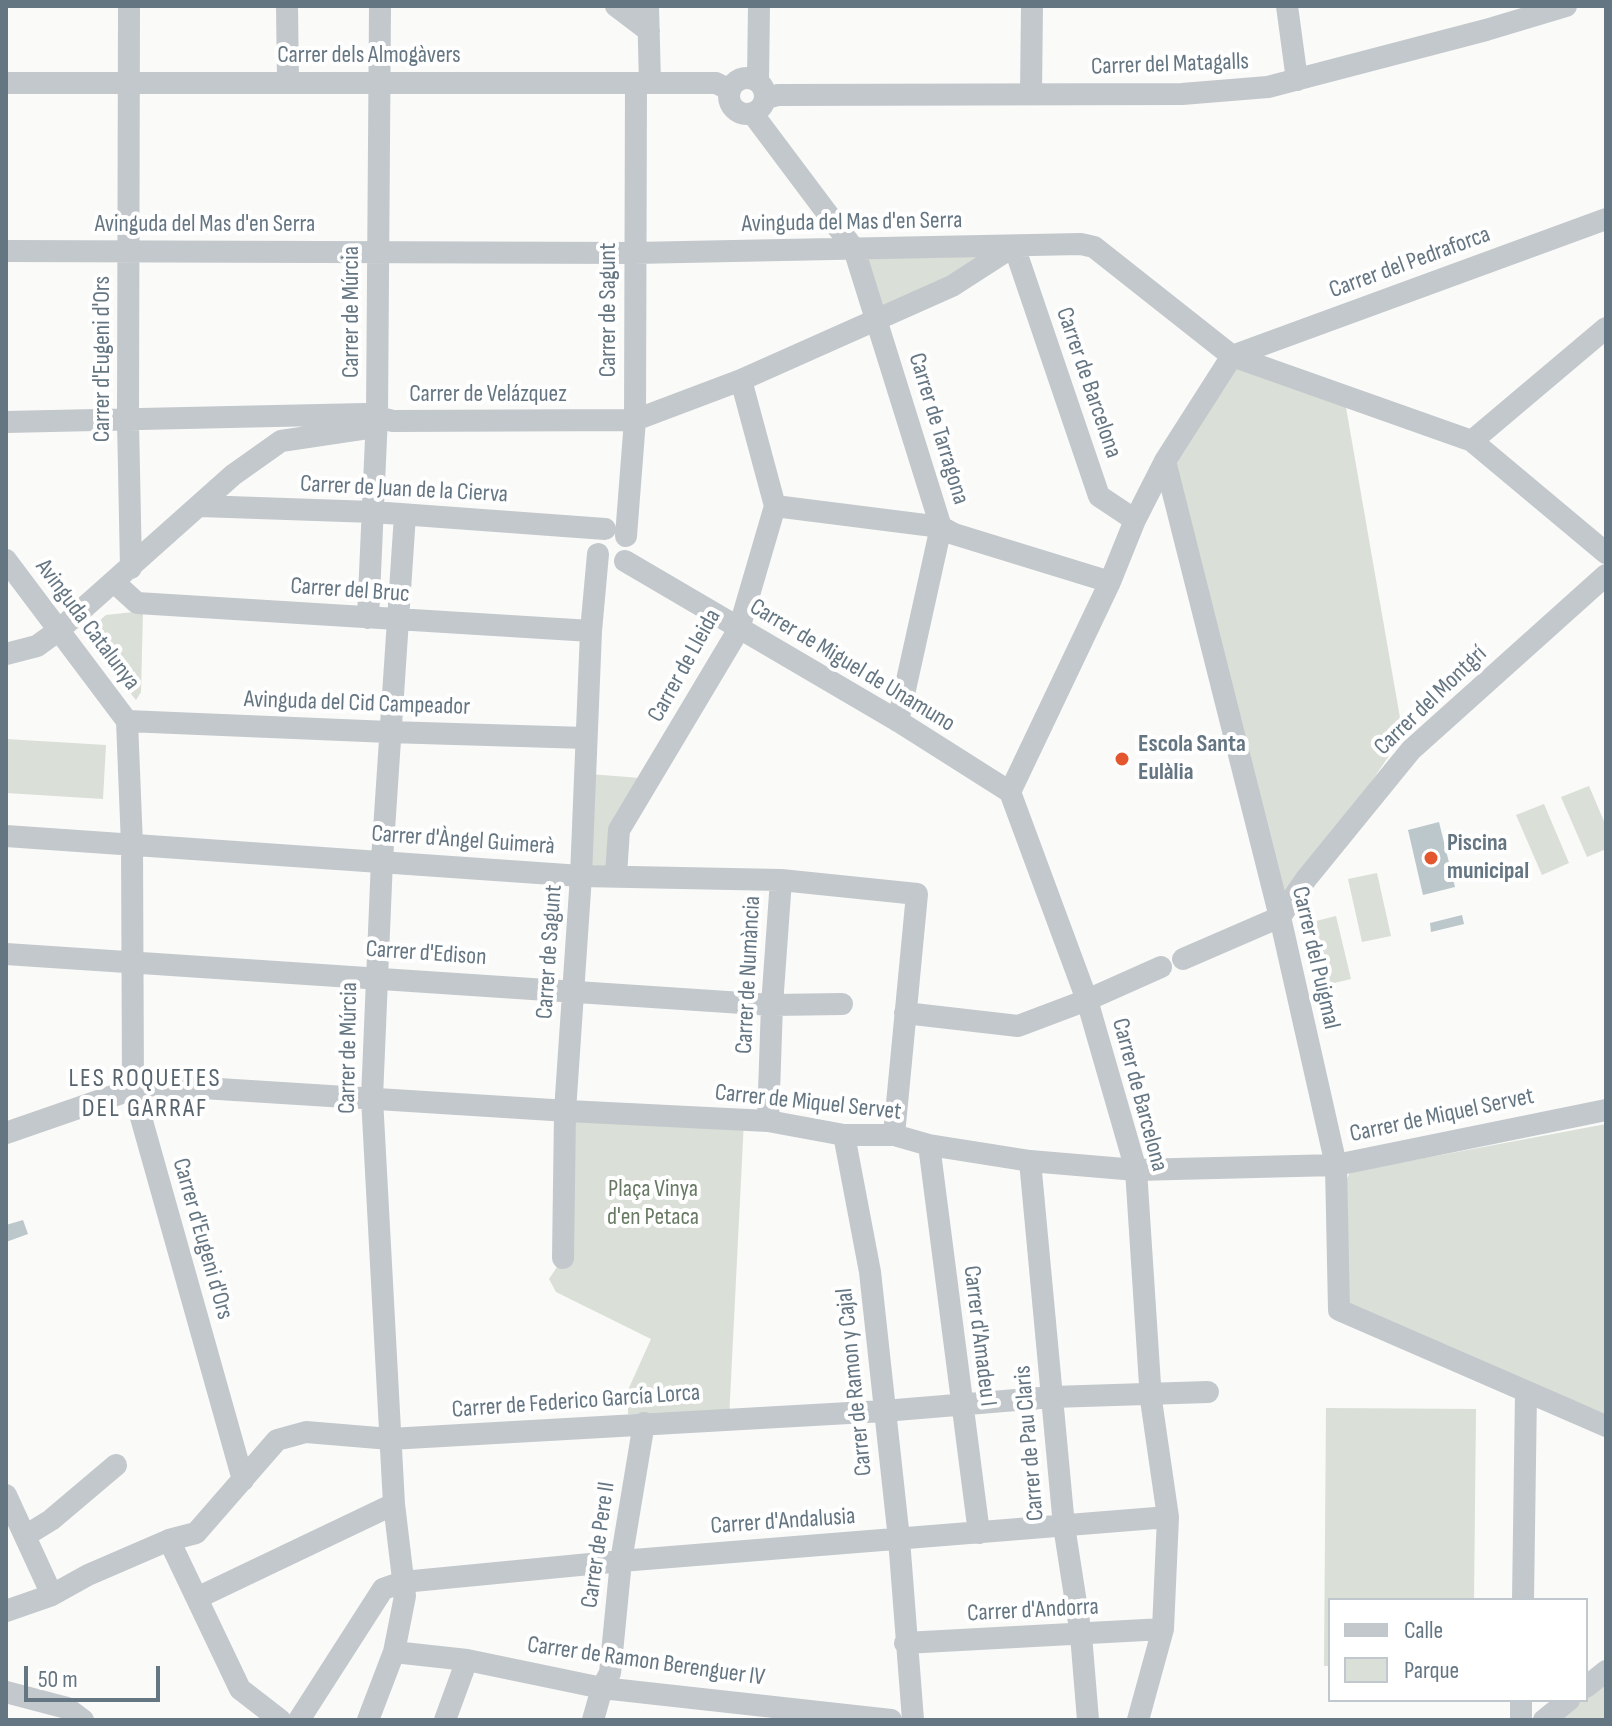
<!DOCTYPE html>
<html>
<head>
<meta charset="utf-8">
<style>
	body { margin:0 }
	#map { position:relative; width:1612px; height:1726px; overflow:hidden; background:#fafaf8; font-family:"Sofia Sans Condensed",sans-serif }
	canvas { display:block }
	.frame { position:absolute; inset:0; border:8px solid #657683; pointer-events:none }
	.legend { position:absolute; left:1328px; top:1598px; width:260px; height:104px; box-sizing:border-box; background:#fff; border:2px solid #c1c8cd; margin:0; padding:10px 14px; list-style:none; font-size:24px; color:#657683 }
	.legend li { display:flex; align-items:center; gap:16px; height:40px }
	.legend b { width:40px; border:2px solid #c1c8cd }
	.scale { position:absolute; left:24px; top:1666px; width:136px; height:36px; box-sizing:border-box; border:4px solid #657683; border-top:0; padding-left:10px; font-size:24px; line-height:28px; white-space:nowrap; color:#657683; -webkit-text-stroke:6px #fff; paint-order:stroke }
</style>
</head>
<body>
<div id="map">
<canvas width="1612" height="1726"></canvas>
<div class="frame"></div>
<ul class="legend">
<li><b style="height:10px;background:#c3c8cc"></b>Calle</li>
<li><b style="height:22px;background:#dadfd7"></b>Parque</li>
</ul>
<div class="scale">50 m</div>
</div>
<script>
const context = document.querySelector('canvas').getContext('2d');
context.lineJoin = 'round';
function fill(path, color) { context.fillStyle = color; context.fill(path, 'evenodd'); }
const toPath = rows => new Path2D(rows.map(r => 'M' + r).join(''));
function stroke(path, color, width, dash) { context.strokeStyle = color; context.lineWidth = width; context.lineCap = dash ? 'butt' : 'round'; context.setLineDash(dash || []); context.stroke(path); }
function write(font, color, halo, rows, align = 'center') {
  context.font = font + ' "Sofia Sans Condensed",sans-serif'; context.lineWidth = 8; context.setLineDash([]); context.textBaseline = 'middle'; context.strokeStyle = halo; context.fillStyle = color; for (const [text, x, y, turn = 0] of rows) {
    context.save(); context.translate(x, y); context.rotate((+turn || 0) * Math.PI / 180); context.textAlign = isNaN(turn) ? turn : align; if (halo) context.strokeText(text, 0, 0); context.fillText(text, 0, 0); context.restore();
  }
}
const green = toPath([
	[1014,246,876,319,854,249],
	[1232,356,1344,396,1403,735,1280,917,1165,461],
	[143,611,141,692,136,700,83,635,106,615],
	[6,739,106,745,103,799,6,793],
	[590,774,640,778,610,868,587,866],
	[1589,786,1606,826,1606,849,1587,857,1561,797],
	[1544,804,1569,863,1542,875,1516,815],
	[1377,873,1391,936,1362,942,1348,879],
	[1336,916,1351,979,1322,986,1308,923],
	[568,1111,744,1120,729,1419,628,1414,628,1390,651,1339,556,1292,549,1279,563,1258],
	[1606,1124,1606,1414,1346,1306,1345,1183,1350,1172],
	[1326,1408,1476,1409,1474,1600,1330,1600,1330,1666,1324,1666],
	[1606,1681,1606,1720,1557,1720,1582,1700,1586,1700,1586,1697]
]);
const water = toPath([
	[1439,822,1455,887,1423,895,1408,830],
	[1462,915,1464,924,1431,932,1430,923],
	[23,1220,28,1234,6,1242,6,1225]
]);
const minor = toPath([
	[129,6,128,421,131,568],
	[287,6,288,82],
	[616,6,649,31],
	[648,6,650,83],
	[1287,6,1297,80],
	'729 96a18 18 0 1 1 36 0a18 18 0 1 1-36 0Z',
	[758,80,759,6],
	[6,83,716,83,730,90],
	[1031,93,1032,6],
	[766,98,778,95,1182,94,1268,87,1486,30,1566,6],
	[752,113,854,249,941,527,898,721],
	[6,251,634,253,1081,244,1094,247,1232,356,1472,441,1606,553],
	[6,422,365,414,393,421,635,420,741,380,952,286,1014,246,1099,496,1135,520],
	[1472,441,1606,328],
	[1165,461,1280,917,1336,1165,1339,1310,1606,1426],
	[200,506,373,512,605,529],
	[775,506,941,527,954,534,1110,582],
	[626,536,635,420,636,83],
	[6,560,127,721],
	[625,561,898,721,1010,792],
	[114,582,137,603,591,631],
	[368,618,377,416,380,6],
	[6,654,37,646,59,630,233,475,281,441,368,428,377,416],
	[127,721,132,845,133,1089,243,1480],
	[127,721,389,732,586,738],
	[6,836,581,876,781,880,917,894,894,1135],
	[616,875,619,830,739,629,775,506,741,380],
	[1280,917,1306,879,1411,750,1606,575],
	[6,954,772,1005,842,1004],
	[1183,959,1280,917],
	[905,1013,1018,1026,1087,1000,1161,967],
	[768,1121,772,1005,781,880],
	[6,1133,133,1089,155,1085,568,1111,768,1121,844,1135,894,1135,929,1145,1030,1161,1136,1170,1336,1165,1606,1110],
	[844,1135,870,1272,899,1539,913,1720],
	[929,1145,979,1533],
	[1030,1161,1064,1526,1081,1635,1088,1720],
	[563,1258,565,1111,581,876,591,631,598,554],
	[6,1495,52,1595],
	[25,1536,51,1520,116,1465],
	[169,1540,240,1689,280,1720],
	[197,1598,394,1504],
	[1523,1600,1526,1392],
	[6,1611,52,1595,88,1575,169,1540,196,1533,277,1440,306,1432,390,1439,884,1411,1052,1397,1208,1392],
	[905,1643,1163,1629],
	[394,1652,467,1660,602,1688,891,1720],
	[1586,1687,1606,1671],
	[6,1692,67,1708,83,1720],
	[299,1720,383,1589,403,1582,621,1561,1168,1517],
	[368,1720,394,1652,405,1596,394,1504,372,1098,382,860,405,515],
	[445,1720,467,1660],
	[593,1720,602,1688,610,1673,621,1561,644,1423],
	[1138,1720,1163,1629,1168,1517,1151,1400,1136,1170,1087,1000,1010,792,1110,582,1135,520,1165,461,1232,356,1606,219],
	[1521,1720,1521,1700],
	[1544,1720,1569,1700]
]);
const markers = [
	[1122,759,8,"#e4572e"],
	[1431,858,8,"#e4572e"]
];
const streetNames = [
	["Carrer dels Almogàvers",369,56],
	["Carrer del Matagalls",1170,65,-2],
	["Avinguda del Mas d'en Serra",852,223,-1],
	["Avinguda del Mas d'en Serra",205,225],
	["Carrer del Pedraforca",1410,263,-20],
	["Carrer de Sagunt",609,310,-90],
	["Carrer de Múrcia",352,312,-90],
	["Carrer d'Eugeni d'Ors",103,359,-90],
	["Carrer de Barcelona",1088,383,71],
	["Carrer de Velázquez",488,395],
	["Carrer de Tarragona",938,429,73],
	["Carrer de Juan de la Cierva",404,490,3],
	["Carrer del Bruc",350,591,4],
	["Avinguda Catalunya",87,625,53],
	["Carrer de Lleida",685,666,-61],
	["Carrer de Miguel de Unamuno",852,666,31],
	["Carrer del Montgrí",1431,701,-44],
	["Avinguda del Cid Campeador",357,704,2],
	["Carrer d'Àngel Guimerà",463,841,4],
	["Carrer de Sagunt",550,952,-86],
	["Carrer d'Edison",426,954,4],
	["Carrer del Puigmal",1315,958,77],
	["Carrer de Numància",749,975,-87],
	["Carrer de Múrcia",349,1048,-89],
	["Carrer de Barcelona",1139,1095,75],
	["Carrer de Miquel Servet",808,1103,6],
	["Carrer de Miquel Servet",1442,1116,-12],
	["Carrer d'Eugeni d'Ors",202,1239,74],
	["Carrer d'Amadeu I",979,1336,83],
	["Carrer de Ramon y Cajal",855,1382,-96],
	["Carrer de Federico García Lorca",576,1402,-4],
	["Carrer de Pau Claris",1030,1443,-95],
	["Carrer d'Andalusia",783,1522,-4],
	["Carrer de Pere II",599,1545,-82],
	["Carrer d'Andorra",1033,1611,-3],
	["Carrer de Ramon Berenguer IV",646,1662,8]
];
const poiNames = [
	["Escola Santa",1138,745],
	["Eulàlia",1138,773],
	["Piscina",1447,844],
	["municipal",1447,872]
];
const parkNames = [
	["Plaça Vinya",653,1190],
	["d'en Petaca",653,1218]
];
const neighbourhoodNames = [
	["LES ROQUETES",145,1079],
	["DEL GARRAF",145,1109]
];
fill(green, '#dadfd7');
fill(water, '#bbc7cb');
stroke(minor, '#c3c8cc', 22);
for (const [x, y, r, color] of markers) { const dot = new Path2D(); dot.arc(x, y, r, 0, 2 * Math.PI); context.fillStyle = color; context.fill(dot); stroke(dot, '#fff', 3); }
write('24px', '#657683', '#fff', streetNames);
write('bold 24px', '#657683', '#fff', poiNames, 'left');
write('24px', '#687a64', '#fff', parkNames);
context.letterSpacing = '2px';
write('26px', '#57646e', '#fff', neighbourhoodNames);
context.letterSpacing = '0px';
</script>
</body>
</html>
